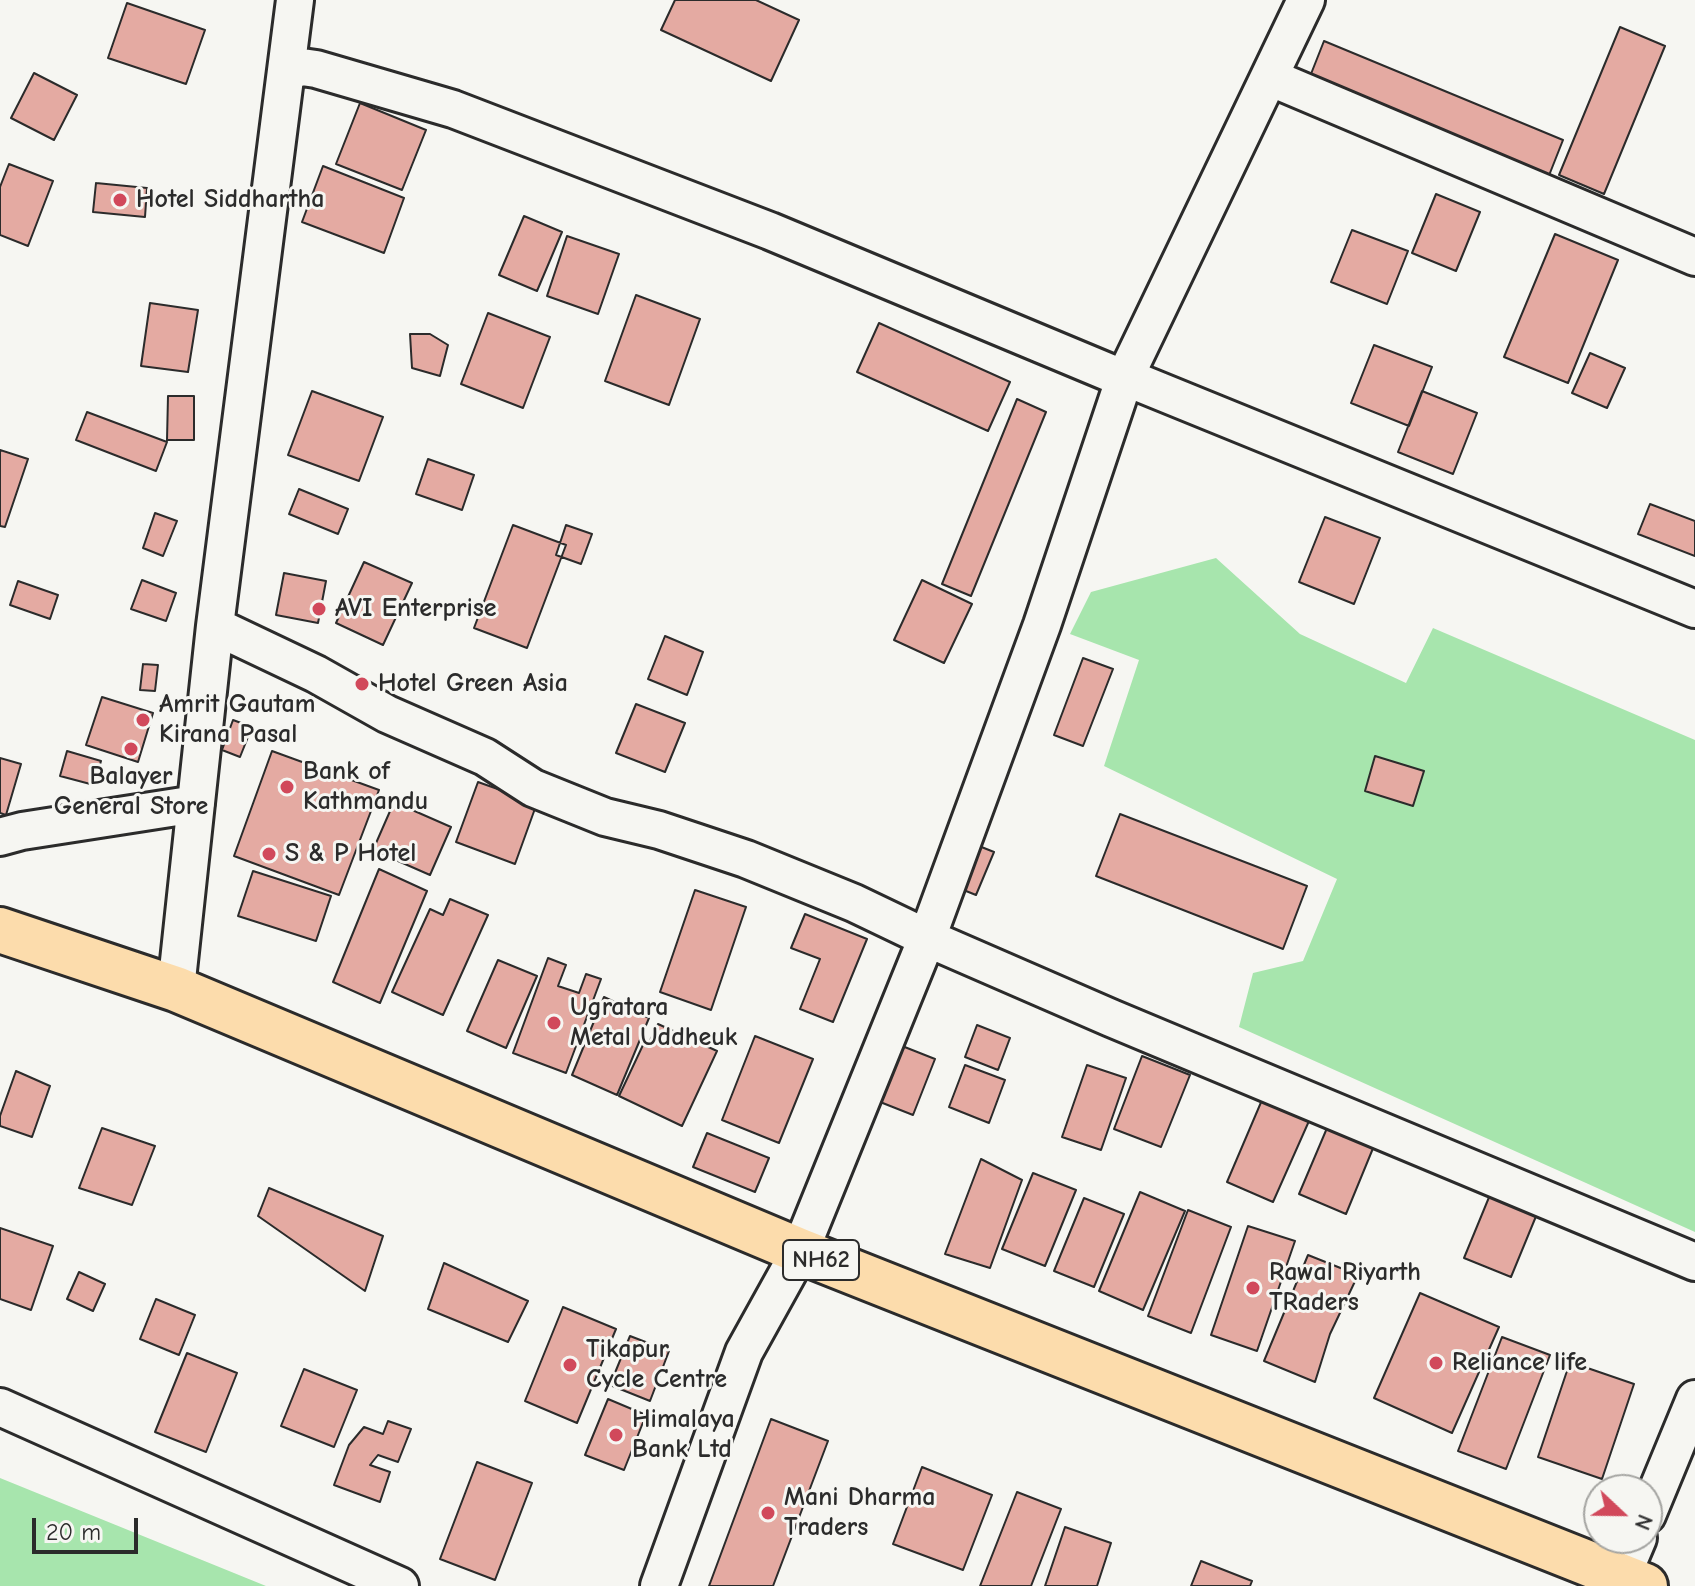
<!DOCTYPE html>
<html>
<head>
<meta charset="utf-8">
<style>
	body { margin:0 }
	#map { position:relative; width:1695px; height:1586px; overflow:hidden; background:#f6f6f2; font-family:"Comic Neue",sans-serif }
	canvas { display:block }
	.north { position:absolute; left:1583px; top:1474px; width:80px; height:80px; box-sizing:border-box; background:#f6f6f2; border:2px solid #a5a5a2; border-radius:50%; rotate:112deg; font-size:22px; font-weight:700; line-height:32px; text-align:center; color:#2b2b2b }
	.north::after { content:''; display:block; margin:auto; width:28px; height:36px; background:#d1495b; clip-path:polygon(50% 0,100% 100%,50% 72%,0 100%) }
	.scale { position:absolute; left:32px; top:1518px; width:106px; height:36px; box-sizing:border-box; border:4px solid #2b2b2b; border-top:0; padding-left:10px; font-size:24px; line-height:28px; white-space:nowrap; color:#2b2b2b; -webkit-text-stroke:6px #f6f6f2; paint-order:stroke }
</style>
</head>
<body>
<div id="map">
<canvas width="1695" height="1586"></canvas>
<div class="north">N</div>
<div class="scale">20 m</div>
</div>
<script>
const context = document.querySelector('canvas').getContext('2d');
context.lineJoin = 'round';
function fill(path, color) { context.fillStyle = color; context.fill(path, 'evenodd'); }
const toPath = rows => new Path2D(rows.map(r => 'M' + r).join(''));
function stroke(path, color, width, dash) { context.strokeStyle = color; context.lineWidth = width; context.lineCap = dash ? 'butt' : 'round'; context.setLineDash(dash || []); context.stroke(path); }
function write(font, color, halo, rows, align = 'center') {
  context.font = font + ' "Comic Neue",sans-serif'; context.lineWidth = 6; context.setLineDash([]); context.textBaseline = 'middle'; context.strokeStyle = halo; context.fillStyle = color; for (const [text, x, y, turn = 0] of rows) {
    context.save(); context.translate(x, y); context.rotate((+turn || 0) * Math.PI / 180); context.textAlign = isNaN(turn) ? turn : align; if (halo) context.strokeText(text, 0, 0); context.fillText(text, 0, 0); context.restore();
  }
}
const green = toPath([
	[1216,558,1300,634,1406,683,1433,628,1695,740,1695,1232,1239,1027,1253,973,1303,961,1337,879,1104,766,1139,660,1070,634,1091,592],
	[0,1478,266,1586,0,1586]
]);
const building = toPath([
	[675,0,756,0,799,20,771,81,661,30,675,0],
	[127,3,205,30,186,84,108,58,127,3],
	[1620,27,1665,46,1604,194,1559,175,1620,27],
	[1324,41,1563,140,1548,178,1309,79,1324,41],
	[34,73,77,95,54,140,11,118,34,73],
	[360,103,426,130,402,190,336,164,360,103],
	[9,164,53,181,28,246,0,235,0,187,9,164],
	[323,166,404,198,384,253,302,222,323,166],
	[96,183,147,188,145,217,93,212,96,183],
	[1436,194,1480,212,1456,271,1412,253,1436,194],
	[524,216,562,232,537,291,499,275,524,216],
	[1352,230,1408,251,1387,304,1331,282,1352,230],
	[1555,234,1618,260,1568,383,1504,357,1555,234],
	[567,236,619,254,598,314,547,296,567,236],
	[636,295,700,319,669,405,605,381,636,295],
	[150,303,198,310,188,372,141,366,150,303],
	[488,313,550,337,523,408,461,384,488,313],
	[879,323,1010,382,988,431,857,372,879,323],
	[410,334,430,334,448,345,440,376,412,368,410,334],
	[1374,345,1432,367,1409,426,1351,403,1374,345],
	[1590,353,1625,368,1607,408,1572,393,1590,353],
	[312,391,383,417,359,481,288,455,312,391],
	[1422,391,1477,413,1453,474,1398,452,1422,391],
	[168,396,194,396,194,440,167,440,168,396],
	[1017,399,1046,412,971,596,942,584,1017,399],
	[87,412,167,442,156,471,76,440,87,412],
	[0,450,28,459,5,527,0,526,0,450],
	[428,459,474,475,462,510,416,494,428,459],
	[299,489,348,509,338,534,289,514,299,489],
	[1650,504,1695,521,1695,556,1638,534,1650,504],
	[155,513,177,521,163,556,143,548,155,513],
	[1325,517,1380,538,1354,604,1299,582,1325,517],
	[513,525,566,545,527,648,474,628,513,525],
	[566,525,592,534,581,564,556,555,566,525],
	[364,562,412,583,383,645,336,623,364,562],
	[284,573,326,581,318,623,276,615,284,573],
	[142,580,176,593,166,621,131,609,142,580],
	[922,580,972,604,944,663,894,640,922,580],
	[18,581,58,595,50,619,10,605,18,581],
	[665,636,703,652,687,695,648,679,665,636],
	[1083,658,1113,669,1083,746,1054,735,1083,658],
	[143,664,158,665,155,691,140,690,143,664],
	[102,697,153,713,138,762,86,745,102,697],
	[636,704,685,723,665,772,616,753,636,704],
	[233,720,252,727,240,757,222,750,233,720],
	[67,751,101,761,94,785,60,776,67,751],
	[272,751,379,790,339,895,234,856,272,751],
	[1375,756,1424,771,1413,806,1365,791,1375,756],
	[0,758,21,764,6,815,0,813,0,758],
	[478,782,537,803,515,864,456,842,478,782],
	[394,802,451,827,430,875,373,850,394,802],
	[1120,814,1307,886,1283,949,1096,876,1120,814],
	[969,842,994,852,976,895,951,885,969,842],
	[379,869,427,891,380,1003,333,982,379,869],
	[253,871,331,896,316,941,238,916,253,871],
	[695,890,746,907,711,1010,660,992,695,890],
	[450,899,488,915,443,1015,392,992,430,909,443,915,450,899],
	[805,914,867,939,833,1022,800,1009,820,959,791,948,805,914],
	[548,958,566,965,558,986,579,993,586,974,601,979,566,1073,513,1053,548,958],
	[498,960,537,976,506,1048,467,1031,498,960],
	[604,997,649,1018,617,1095,572,1075,604,997],
	[658,1024,717,1051,682,1126,619,1096,643,1045,647,1047,658,1024],
	[977,1025,1010,1038,998,1070,965,1057,977,1025],
	[755,1036,813,1059,779,1143,722,1120,755,1036],
	[892,1042,935,1059,913,1115,870,1098,892,1042],
	[1142,1056,1190,1075,1161,1147,1114,1129,1142,1056],
	[965,1065,1005,1080,989,1123,949,1107,965,1065],
	[1087,1065,1126,1078,1101,1150,1062,1137,1087,1065],
	[16,1071,50,1086,32,1137,0,1126,0,1116,16,1071],
	[1262,1100,1309,1121,1273,1202,1227,1182,1262,1100],
	[1330,1121,1376,1141,1346,1214,1299,1194,1330,1121],
	[102,1128,155,1146,132,1205,79,1188,102,1128],
	[707,1133,769,1158,755,1192,693,1167,707,1133],
	[981,1159,1022,1180,990,1268,945,1254,981,1159],
	[1033,1173,1076,1190,1045,1266,1002,1249,1033,1173],
	[269,1188,383,1236,365,1291,258,1216,269,1188],
	[1492,1190,1539,1209,1511,1277,1464,1258,1492,1190],
	[1140,1192,1185,1211,1143,1310,1099,1291,1140,1192],
	[1084,1198,1124,1214,1094,1287,1054,1271,1084,1198],
	[1188,1210,1231,1227,1191,1333,1148,1316,1188,1210],
	[1248,1226,1295,1241,1257,1351,1211,1335,1248,1226],
	[0,1228,53,1246,31,1310,0,1299,0,1228],
	[1308,1255,1358,1275,1330,1334,1315,1382,1264,1361,1308,1255],
	[444,1263,528,1301,508,1342,428,1309,444,1263],
	[79,1272,105,1284,93,1311,67,1299,79,1272],
	[1420,1293,1499,1327,1452,1433,1374,1398,1420,1293],
	[156,1299,195,1315,179,1355,140,1339,156,1299],
	[563,1307,616,1329,577,1423,525,1401,563,1307],
	[630,1336,669,1351,650,1401,610,1385,630,1336],
	[1502,1337,1550,1355,1506,1469,1458,1451,1502,1337],
	[187,1353,237,1373,206,1452,155,1432,187,1353],
	[1570,1362,1634,1384,1602,1479,1538,1457,1570,1362],
	[304,1369,357,1390,334,1447,281,1426,304,1369],
	[608,1399,646,1415,624,1470,585,1455,608,1399],
	[771,1419,828,1441,773,1586,709,1586,771,1419],
	[388,1421,411,1429,398,1462,378,1455,370,1465,390,1472,380,1502,334,1485,349,1445,364,1427,383,1434,388,1421],
	[477,1462,532,1483,495,1580,440,1559,477,1462],
	[922,1467,992,1495,963,1570,893,1544,922,1467],
	[1017,1492,1061,1509,1031,1586,980,1586,1017,1492],
	[1065,1527,1111,1543,1097,1586,1045,1586,1065,1527],
	[1201,1561,1252,1581,1250,1586,1191,1586,1201,1561]
]);
const minor = toPath([
	[287,72,302,67,316,69,453,109,770,231,1115,375,1125,377,1695,609],
	[1269,77,1695,257],
	[215,626,316,674,387,714,485,757,533,788,605,817,659,830,746,859,854,903,927,938,1111,1018,1695,1262],
	[0,837,22,831,196,804],
	[176,989,215,626,295,0],
	[0,1407,400,1586],
	[1647,1515,1695,1399],
	[1622,1576,1638,1538],
	[659,1586,744,1352,800,1251,927,938,1042,625,1125,377,1306,0]
]);
const major = toPath([
	[0,930,176,989,800,1251,1645,1586]
]);
const markers = [
	[120,200,8,"#d1495b"],
	[319,609,8,"#d1495b"],
	[362,684,8,"#d1495b"],
	[143,720,8,"#d1495b"],
	[131,749,8,"#d1495b"],
	[287,787,8,"#d1495b"],
	[269,854,8,"#d1495b"],
	[554,1023,8,"#d1495b"],
	[1253,1288,8,"#d1495b"],
	[1436,1363,8,"#d1495b"],
	[570,1365,8,"#d1495b"],
	[616,1435,8,"#d1495b"],
	[768,1513,8,"#d1495b"]
];
const shields = [
	[821,1260,76]
];
const shieldNames = [
	["NH62",821,1260]
];
const poiNames = [
	["Hotel Siddhartha",136,200],
	["AVI Enterprise",335,609],
	["Hotel Green Asia",378,684],
	["Amrit Gautam",159,705],
	["Kirana Pasal",159,735],
	["Bank of",303,772],
	["Kathmandu",303,802],
	["Balayer",131,777,"center"],
	["General Store",131,807,"center"],
	["S & P Hotel",285,854],
	["Ugratara",570,1008],
	["Metal Uddheuk",570,1038],
	["Rawal Riyarth",1269,1273],
	["TRaders",1269,1303],
	["Tikapur",586,1350],
	["Cycle Centre",586,1380],
	["Reliance life",1452,1363],
	["Himalaya",632,1420],
	["Bank Ltd",632,1450],
	["Mani Dharma",784,1498],
	["Traders",784,1528]
];
fill(green, '#a7e5ad');
fill(building, '#e4aaa2');
stroke(building, '#2b2b2b', 2);
stroke(minor, '#2b2b2b', 42);
stroke(major, '#2b2b2b', 50);
stroke(minor, '#f6f6f2', 36);
stroke(major, '#fcdcac', 44);
for (const [x, y, r, color] of markers) { const dot = new Path2D(); dot.arc(x, y, r, 0, 2 * Math.PI); context.fillStyle = color; context.fill(dot); stroke(dot, '#f6f6f2', 3); }
for (const [x, y, w] of shields) { const box = new Path2D(); box.roundRect(x - w / 2, y - 20, w, 40, 6); context.fillStyle = '#f6f6f2'; context.fill(box); stroke(box, '#2b2b2b', 2); }
write('bold 24px', '#2b2b2b', null, shieldNames);
write('bold 26px', '#2b2b2b', '#f6f6f2', poiNames, 'left');
</script>
</body>
</html>
